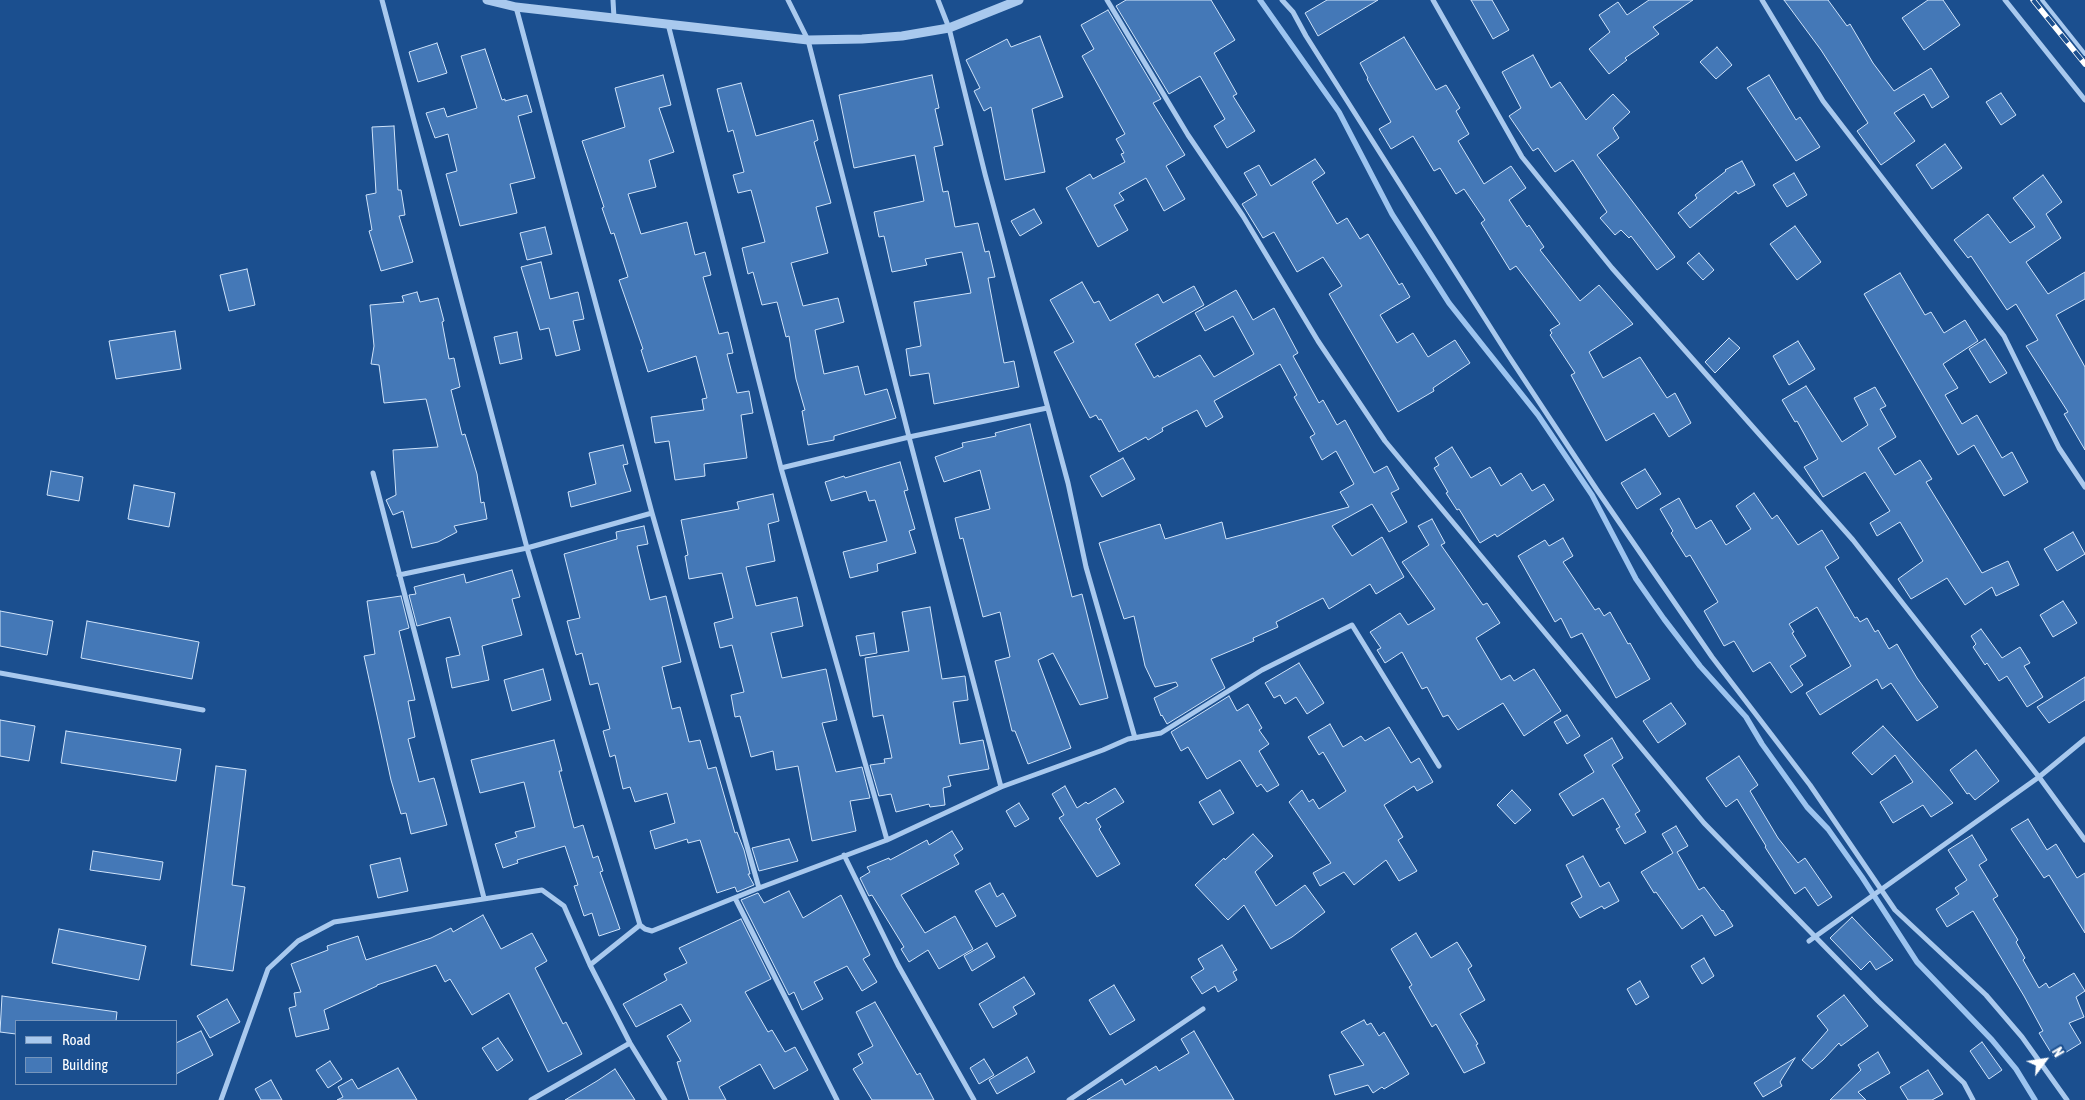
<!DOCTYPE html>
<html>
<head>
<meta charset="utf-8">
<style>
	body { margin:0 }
	#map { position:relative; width:2085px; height:1100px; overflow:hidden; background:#1b4f8f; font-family:"Asap Condensed",sans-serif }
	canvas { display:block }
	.legend { position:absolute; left:15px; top:1020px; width:162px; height:65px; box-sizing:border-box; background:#1b4f8f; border:1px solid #7695bc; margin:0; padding:6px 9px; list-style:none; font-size:15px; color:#fff }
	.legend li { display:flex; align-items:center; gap:10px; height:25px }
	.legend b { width:25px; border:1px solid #7695bc }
	.north { position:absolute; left:2020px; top:1035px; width:50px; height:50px; -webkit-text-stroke:4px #1b4f8f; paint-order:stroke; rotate:59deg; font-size:14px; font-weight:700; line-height:20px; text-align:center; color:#fff }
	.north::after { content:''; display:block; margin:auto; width:18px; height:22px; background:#fff; clip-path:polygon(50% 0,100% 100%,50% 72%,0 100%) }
</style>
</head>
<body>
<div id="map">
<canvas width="2085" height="1100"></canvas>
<ul class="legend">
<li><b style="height:6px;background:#a9c9ee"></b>Road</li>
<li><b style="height:14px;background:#4478b7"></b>Building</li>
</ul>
<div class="north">N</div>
</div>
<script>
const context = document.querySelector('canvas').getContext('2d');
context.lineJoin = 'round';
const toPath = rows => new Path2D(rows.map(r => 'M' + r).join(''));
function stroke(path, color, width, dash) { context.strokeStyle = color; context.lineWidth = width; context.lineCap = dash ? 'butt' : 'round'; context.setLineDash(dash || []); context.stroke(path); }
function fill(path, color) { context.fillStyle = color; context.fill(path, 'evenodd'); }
const stream = toPath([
	[1260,0,1339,112,1392,214,1449,303,1538,415,1592,495,1636,579,1664,619,1700,666,1746,717,1762,744,1807,807,1828,829,1862,877,1917,962,1992,1040,2016,1069,2035,1100]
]);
const building = toPath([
	[1126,0,1211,0,1235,40,1214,53,1237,94,1233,96,1255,131,1227,148,1214,126,1225,119,1200,76,1169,94,1116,6,1126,0],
	[1327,0,1378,0,1318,36,1305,13,1327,0],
	[1471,0,1492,0,1509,30,1493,39,1471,0],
	[1649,0,1693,0,1653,27,1659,34,1625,58,1627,60,1609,74,1589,49,1610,32,1599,15,1618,2,1627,15,1649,0],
	[1784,0,1828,0,1847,26,1850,24,1873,63,1894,91,1931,68,1949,97,1932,108,1924,94,1894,113,1915,141,1881,165,1857,131,1868,123,1821,50,1784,0],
	[1928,0,1943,0,1960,25,1924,50,1902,18,1928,0],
	[1108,10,1161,99,1153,103,1185,155,1166,166,1185,199,1164,211,1146,178,1119,193,1124,200,1114,205,1128,230,1098,247,1066,188,1090,174,1093,179,1125,162,1121,154,1124,153,1116,139,1125,134,1082,56,1094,49,1081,25,1108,10],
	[1040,36,1063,97,1032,109,1045,172,1005,180,991,107,984,111,974,91,980,88,966,60,1007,39,1011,47,1040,36],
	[1404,37,1436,90,1446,85,1460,108,1456,111,1469,134,1458,141,1484,184,1511,166,1526,188,1509,200,1527,227,1529,225,1544,247,1540,250,1580,301,1599,285,1633,324,1589,352,1603,378,1640,357,1667,398,1675,393,1691,423,1669,437,1654,413,1606,441,1571,375,1575,373,1550,335,1552,333,1550,330,1560,324,1516,266,1510,270,1481,223,1485,220,1464,189,1456,194,1440,168,1434,171,1413,136,1391,149,1379,129,1391,122,1367,79,1368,78,1360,63,1404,37],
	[437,43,447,73,418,82,409,52,437,43],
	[1717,47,1732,65,1716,79,1700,62,1717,47],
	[485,49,502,100,505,99,505,101,527,95,532,112,518,116,535,178,510,184,517,213,460,226,446,174,457,171,448,134,435,138,426,113,444,108,447,117,477,108,461,56,485,49],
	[1533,55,1551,88,1560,82,1586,120,1613,94,1630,112,1613,128,1619,138,1597,155,1675,257,1657,270,1631,236,1629,238,1621,230,1615,235,1600,218,1607,212,1573,160,1555,172,1538,148,1533,151,1509,116,1521,108,1502,72,1533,55],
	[663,75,671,105,659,108,674,152,649,160,656,187,628,194,641,234,687,222,695,255,705,252,711,275,703,277,719,334,728,332,733,353,727,354,737,393,749,391,753,413,741,415,747,458,704,464,705,476,675,480,669,441,655,443,651,417,704,410,702,399,707,398,696,356,648,372,641,350,643,349,619,280,628,277,614,233,611,234,602,208,604,207,582,141,625,127,615,88,663,75],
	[932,75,939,108,935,109,943,145,934,147,943,192,948,191,955,227,978,223,985,252,989,251,995,277,988,278,1004,363,1014,361,1019,387,934,404,929,373,910,376,906,349,921,346,914,302,971,293,962,252,925,259,927,265,892,272,884,236,879,237,874,212,924,201,915,155,854,168,839,95,932,75],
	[1769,75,1796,120,1800,117,1820,147,1796,161,1747,88,1769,75],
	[741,83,756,136,813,120,818,140,814,142,831,203,816,207,828,253,791,263,803,306,838,298,844,322,815,330,824,374,858,366,865,395,887,389,896,418,834,436,834,440,808,445,802,411,805,410,796,379,789,336,786,337,777,302,762,305,753,272,748,274,742,248,765,242,751,190,738,193,733,175,744,172,733,130,728,132,717,89,741,83],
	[2001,93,2016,115,2001,125,1986,102,2001,93],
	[394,126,398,190,401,190,405,215,399,216,413,262,381,271,369,231,372,230,366,195,376,193,372,127,394,126],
	[1945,144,1962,168,1932,189,1916,165,1945,144],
	[1315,159,1325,173,1312,182,1337,224,1347,218,1360,239,1368,234,1399,285,1402,283,1410,297,1380,315,1397,343,1413,333,1428,357,1455,340,1470,363,1433,388,1434,391,1398,412,1329,294,1342,286,1323,257,1297,272,1274,232,1263,238,1242,204,1257,195,1244,173,1259,165,1271,186,1315,159],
	[1742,161,1755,185,1738,194,1736,191,1690,228,1678,213,1697,198,1695,195,1726,171,1725,170,1742,161],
	[1794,173,1807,195,1787,207,1773,185,1794,173],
	[2043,175,2062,202,2046,214,2061,238,2026,262,2048,294,2085,272,2085,299,2056,315,2085,367,2085,450,2064,414,2068,412,2026,346,2038,340,2016,304,2007,310,1971,256,1968,258,1954,240,1988,214,2010,243,2035,227,2013,198,2043,175],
	[1034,209,1042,223,1020,236,1011,221,1034,209],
	[1795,226,1821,262,1797,280,1770,244,1795,226],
	[545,227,552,254,527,260,520,233,545,227],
	[1699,253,1714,270,1703,280,1687,263,1699,253],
	[541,262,550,299,578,292,584,319,573,321,580,350,556,356,549,328,540,330,521,267,541,262],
	[247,269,255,305,229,311,220,275,247,269],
	[1900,273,1925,315,1931,312,1944,333,1965,320,1978,341,1943,364,1958,388,1945,395,1962,424,1977,415,2002,458,2012,452,2028,482,2004,496,1974,445,1958,455,1864,294,1900,273],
	[1082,282,1094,303,1099,301,1110,321,1158,294,1163,303,1194,286,1204,305,1135,344,1154,378,1158,375,1159,377,1200,355,1214,377,1254,354,1233,316,1205,331,1195,313,1236,290,1253,320,1274,308,1298,353,1293,356,1319,403,1323,400,1337,425,1345,420,1374,473,1387,466,1399,489,1391,493,1407,522,1389,532,1372,504,1332,526,1352,556,1382,537,1404,577,1376,594,1370,584,1329,609,1323,598,1276,622,1278,627,1253,638,1254,641,1211,659,1225,688,1167,724,1162,715,1161,716,1154,698,1178,686,1176,682,1155,687,1145,666,1134,616,1124,619,1099,543,1160,524,1165,539,1222,522,1226,539,1349,507,1340,492,1354,484,1336,451,1322,460,1310,437,1315,434,1294,397,1297,395,1280,364,1214,401,1223,417,1206,427,1197,410,1162,428,1163,431,1148,440,1146,437,1119,452,1101,419,1099,420,1096,415,1090,418,1054,352,1074,342,1050,300,1082,282],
	[417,292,420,302,438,298,444,321,442,322,449,359,454,358,460,387,451,390,462,435,465,434,477,474,481,503,484,502,487,519,454,526,457,532,438,542,412,548,403,511,393,515,386,500,396,495,393,450,438,447,426,399,384,403,379,365,371,364,374,346,370,305,404,302,402,296,417,292],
	[175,331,181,369,116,379,109,341,175,331],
	[517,332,522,359,500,364,494,337,517,332],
	[1729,338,1740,348,1715,373,1705,362,1729,338],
	[1985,339,2007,373,1990,383,1969,349,1985,339],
	[1798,341,1815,369,1789,385,1773,356,1798,341],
	[1806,386,1842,442,1868,425,1854,398,1875,387,1886,406,1880,409,1896,437,1878,448,1895,475,1920,460,1932,479,1926,482,1982,573,2008,561,2019,585,1996,596,1992,587,1965,605,1947,578,1911,599,1898,579,1923,561,1900,522,1877,536,1870,523,1890,511,1865,472,1823,497,1804,467,1818,459,1797,421,1795,422,1782,400,1806,386],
	[1030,424,1072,597,1082,594,1108,698,1080,705,1053,653,1038,660,1071,748,1028,764,1015,731,1012,731,995,661,1010,657,1000,612,983,617,963,538,960,539,955,518,990,509,980,470,944,482,935,457,963,447,962,443,996,436,995,433,1030,424],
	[623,445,628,464,623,465,631,491,571,507,568,492,596,484,589,453,623,445],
	[1452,447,1471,478,1490,467,1501,486,1521,473,1532,491,1544,484,1554,500,1497,537,1495,534,1480,543,1459,509,1457,510,1446,493,1448,492,1434,468,1439,465,1435,458,1452,447],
	[1123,458,1135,479,1102,497,1090,476,1123,458],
	[900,462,908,490,904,491,915,529,909,531,916,553,877,564,878,571,850,578,843,552,887,541,875,500,869,501,866,491,831,501,825,482,844,476,845,478,900,462],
	[1645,469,1661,494,1637,509,1621,483,1645,469],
	[51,471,83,477,79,501,47,495,51,471],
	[134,485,175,493,169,527,128,519,134,485],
	[1754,493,1772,519,1777,515,1798,545,1822,530,1839,558,1825,567,1855,618,1857,617,1860,622,1867,618,1875,632,1878,630,1889,649,1897,644,1917,678,1938,707,1917,721,1891,683,1882,689,1877,679,1820,715,1806,693,1851,666,1817,607,1789,624,1794,632,1792,633,1806,656,1790,666,1803,685,1791,693,1770,662,1753,672,1734,641,1724,646,1704,611,1718,602,1690,555,1686,557,1671,533,1673,531,1660,509,1679,498,1696,529,1711,520,1726,545,1751,529,1736,506,1754,493],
	[773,494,779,521,768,524,775,561,746,567,756,606,797,597,803,626,771,633,782,678,826,669,837,720,822,723,836,772,862,767,870,798,850,801,856,831,812,841,798,766,776,770,773,751,751,757,740,716,735,717,731,695,744,692,732,645,720,648,714,623,733,618,722,573,689,579,685,556,688,555,681,520,739,509,737,502,773,494],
	[1432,519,1445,543,1441,545,1483,605,1487,603,1500,623,1476,638,1501,680,1510,675,1514,681,1534,669,1561,711,1524,736,1503,703,1458,730,1448,715,1443,717,1427,687,1422,689,1402,652,1385,663,1377,650,1381,648,1370,632,1400,613,1408,625,1435,609,1402,562,1429,545,1418,526,1432,519],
	[644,526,648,544,637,546,650,600,666,596,681,662,662,667,672,709,680,707,689,742,700,740,708,769,716,767,735,833,737,832,744,850,750,874,748,874,754,885,737,892,735,887,717,893,700,840,688,843,687,839,655,849,650,831,675,823,667,793,635,802,630,787,623,789,615,755,610,757,603,731,610,729,598,683,590,685,582,653,576,655,567,621,580,618,564,554,617,539,616,532,644,526],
	[2073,532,2085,554,2057,571,2044,549,2073,532],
	[1563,538,1573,556,1563,562,1595,610,1599,608,1604,616,1610,612,1628,644,1630,643,1650,679,1616,698,1582,633,1571,638,1561,618,1555,622,1518,556,1545,540,1549,546,1563,538],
	[512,570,520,597,512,599,522,635,482,646,489,680,452,688,446,658,460,655,450,617,417,626,409,595,416,594,414,587,464,574,466,583,512,570],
	[401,596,409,628,399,631,415,700,408,701,415,737,408,739,419,782,434,778,447,825,411,834,406,813,401,814,391,780,364,656,375,654,367,601,401,596],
	[2063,601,2077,623,2053,637,2040,615,2063,601],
	[930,607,942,679,965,676,968,700,953,702,960,744,983,740,989,769,948,776,951,786,943,788,945,805,930,807,929,804,896,812,891,794,879,796,870,765,885,763,884,759,892,758,883,715,873,717,865,658,909,651,902,612,930,607],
	[0,611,53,621,47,655,0,646,0,611],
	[87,621,199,642,192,679,81,658,87,621],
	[1981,629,2002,658,2020,647,2030,663,2024,666,2043,697,2027,707,2007,676,1999,681,1987,663,1985,665,1973,647,1976,644,1971,636,1981,629],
	[874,633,877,653,860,656,856,636,874,633],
	[1299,663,1324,703,1307,714,1296,697,1285,704,1280,695,1274,698,1265,683,1299,663],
	[543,669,551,700,512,711,504,680,543,669],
	[2085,677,2085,700,2049,723,2037,707,2085,677],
	[1229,696,1237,711,1248,704,1262,728,1259,730,1269,744,1259,751,1279,785,1267,792,1261,784,1257,787,1240,760,1207,779,1188,747,1181,751,1171,732,1229,696],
	[1671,703,1686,724,1658,743,1643,721,1671,703],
	[1567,715,1580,736,1567,744,1554,722,1567,715],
	[0,720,35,726,29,761,0,756,0,720],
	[1330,724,1343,747,1361,736,1365,741,1389,727,1411,763,1419,758,1433,782,1417,791,1414,786,1384,805,1403,837,1398,840,1417,871,1399,881,1386,860,1354,885,1344,872,1320,886,1313,873,1331,863,1289,802,1302,790,1309,802,1313,799,1319,809,1346,791,1323,752,1319,755,1308,737,1330,724],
	[1883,726,1953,803,1931,817,1923,805,1893,823,1880,802,1913,782,1895,755,1872,775,1852,753,1883,726],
	[66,731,181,749,176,781,61,763,66,731],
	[1612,738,1623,758,1612,765,1640,811,1635,814,1646,832,1625,844,1616,829,1620,827,1603,798,1573,816,1559,794,1594,772,1584,755,1612,738],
	[554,740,562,771,559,771,574,828,583,825,593,858,598,856,603,871,600,872,620,929,599,936,592,913,584,916,574,886,578,885,565,846,517,860,518,863,503,868,495,844,517,837,515,832,535,827,524,782,480,793,471,760,554,740],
	[1976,750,1999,781,1975,800,1969,793,1967,794,1950,770,1976,750],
	[1739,756,1758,785,1750,791,1778,838,1798,863,1805,858,1832,897,1818,906,1805,887,1795,894,1765,847,1766,846,1737,799,1726,807,1706,778,1739,756],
	[216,766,246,770,232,885,245,887,233,971,191,965,216,766],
	[1065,786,1077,808,1086,802,1088,804,1115,788,1124,802,1096,819,1101,827,1099,829,1120,864,1097,877,1059,818,1064,815,1052,794,1065,786],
	[1220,790,1234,813,1213,825,1199,802,1220,790],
	[1512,790,1531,810,1515,824,1497,805,1512,790],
	[1019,803,1029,819,1015,827,1006,811,1019,803],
	[2028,819,2047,850,2056,844,2077,878,2085,873,2085,933,2049,875,2044,878,2011,829,2028,819],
	[1676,826,1688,846,1677,852,1699,890,1704,887,1722,911,1723,910,1733,926,1715,936,1702,915,1682,929,1656,892,1654,893,1641,872,1673,853,1662,834,1676,826],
	[952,831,963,849,954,855,959,864,901,895,925,933,955,916,973,949,939,969,928,950,909,962,901,949,904,947,872,895,869,896,860,878,870,872,867,867,889,858,890,860,927,840,929,845,952,831],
	[1253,834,1273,856,1255,872,1276,906,1305,885,1325,912,1292,937,1271,949,1244,905,1228,920,1195,885,1224,858,1225,860,1253,834],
	[1972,835,1987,860,1979,865,1998,896,1993,899,2018,940,2016,942,2025,958,2023,960,2039,988,2046,983,2049,988,2074,973,2085,991,2076,997,2084,1017,2069,1023,2081,1043,2055,1059,2039,1033,2043,1031,2024,996,1973,911,1947,927,1936,909,1959,894,1955,888,1967,880,1948,850,1972,835],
	[789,839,798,861,759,871,752,848,789,839],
	[93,851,163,862,160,880,90,870,93,851],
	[1583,856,1600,887,1609,882,1619,901,1604,909,1602,906,1580,918,1571,903,1582,897,1566,865,1583,856],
	[400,858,408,891,378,898,370,865,400,858],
	[990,883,997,897,1003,893,1016,916,996,927,975,891,990,883],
	[789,891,803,918,841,895,870,955,863,959,877,982,862,991,847,966,814,982,823,999,802,1010,794,992,789,995,741,900,758,893,764,903,789,891],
	[483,915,501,949,532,933,547,961,535,968,563,1024,566,1022,582,1054,548,1072,509,993,472,1015,450,979,445,982,436,965,377,985,377,986,324,1010,329,1029,296,1037,289,1008,296,1006,294,993,301,992,291,964,328,950,327,946,358,936,366,960,431,938,451,928,453,932,483,915],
	[1852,917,1872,938,1893,960,1876,970,1870,961,1861,970,1830,938,1852,917],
	[741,919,771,979,745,992,768,1032,772,1030,785,1052,795,1047,808,1070,774,1089,760,1064,719,1087,726,1100,689,1100,677,1062,681,1061,667,1036,691,1021,681,1004,636,1027,623,1004,667,980,664,974,687,963,679,948,741,919],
	[59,929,146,946,139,980,52,963,59,929],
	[1416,933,1431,958,1457,942,1472,966,1468,969,1485,1000,1460,1014,1478,1044,1476,1045,1485,1063,1464,1073,1436,1024,1432,1027,1409,987,1412,985,1391,949,1416,933],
	[987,943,995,957,972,971,964,956,987,943],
	[1222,945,1237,970,1233,972,1237,980,1218,992,1215,986,1202,994,1191,977,1204,969,1198,959,1222,945],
	[1704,958,1714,976,1702,984,1691,966,1704,958],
	[1024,977,1035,994,1013,1007,1017,1014,993,1028,979,1004,1024,977],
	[1640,981,1649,997,1636,1005,1627,989,1640,981],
	[1114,985,1135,1020,1110,1035,1089,1000,1114,985],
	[1844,995,1868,1026,1841,1046,1839,1043,1823,1060,1812,1069,1802,1060,1828,1030,1817,1016,1844,995],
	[2,996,117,1012,116,1021,16,1021,16,1034,0,1032,2,996],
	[227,999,240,1022,210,1038,197,1016,227,999],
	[875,1002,917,1075,920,1073,934,1100,872,1100,853,1069,863,1063,858,1054,873,1046,856,1012,875,1002],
	[1364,1020,1367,1025,1371,1023,1379,1036,1384,1032,1409,1074,1384,1089,1382,1087,1373,1093,1368,1085,1335,1095,1329,1075,1364,1065,1341,1032,1364,1020],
	[201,1031,213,1055,176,1074,176,1043,201,1031],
	[1194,1031,1234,1100,1087,1100,1122,1079,1125,1085,1156,1066,1159,1071,1189,1053,1181,1039,1194,1031],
	[498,1038,513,1060,497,1071,482,1048,498,1038],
	[1982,1042,2002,1070,1989,1079,1970,1051,1982,1042],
	[1878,1052,1890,1073,1858,1092,1866,1100,1830,1100,1861,1070,1858,1065,1878,1052],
	[1027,1057,1035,1072,997,1094,989,1080,1027,1057],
	[1795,1058,1780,1082,1782,1086,1763,1097,1754,1083,1795,1058],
	[984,1059,994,1075,979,1084,970,1068,984,1059],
	[330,1061,342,1079,328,1088,316,1070,330,1061],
	[398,1068,417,1100,337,1100,343,1097,338,1087,352,1079,358,1089,398,1068],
	[615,1069,635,1100,565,1100,597,1081,615,1069],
	[1928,1070,1943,1094,1932,1100,1908,1100,1900,1087,1928,1070],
	[271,1080,282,1100,261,1100,255,1089,271,1080]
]);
const service = toPath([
	[2042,0,2085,54]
]);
const minor = toPath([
	[382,0,527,548,640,925,645,929,652,931,759,888,887,840,1001,787,1103,750,1128,739,1161,733,1262,670,1352,625,1439,766],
	[613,0,614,18],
	[788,0,808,40,909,437,1001,787],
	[938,0,949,28,985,174,1068,483,1086,567,1135,738],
	[1107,0,1188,135,1243,216,1318,341,1385,441,1704,823,1878,1001,1964,1083,1973,1100],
	[1282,0,1293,12,1306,36,1508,355,1597,490,1712,657,1810,785,1895,910,1986,995,2022,1037,2067,1100],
	[1433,0,1522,157,1612,268,1853,540,2039,777,2085,840],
	[1762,0,1823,101,2004,336,2059,448,2085,487],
	[2005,0,2085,100],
	[516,7,652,513,759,888],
	[668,24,781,468,887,840],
	[781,468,909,437,1047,408],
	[373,473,484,898],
	[399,575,527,548,652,513],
	[0,673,203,710],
	[844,855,898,965,974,1100],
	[735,898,837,1100],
	[1809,941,2039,777,2085,739],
	[590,965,640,925],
	[221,1100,268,969,298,941,334,922,542,890,564,906,590,965,630,1043,665,1100],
	[531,1100,630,1043],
	[1069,1100,1203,1009]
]);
const tertiary = toPath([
	[487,0,516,7,808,40,862,39,902,36,949,28,1019,0]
]);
const rail = toPath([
	[2033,0,2085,64]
]);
stroke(stream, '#9cc4f0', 5.5);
fill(building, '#4478b7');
stroke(building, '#cfe3fa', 1);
stroke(service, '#a9c9ee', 4);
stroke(minor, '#a9c9ee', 5);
stroke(tertiary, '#a9c9ee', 9);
stroke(rail, '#fff', 5.5);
stroke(rail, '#1b4f8f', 4, [11]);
</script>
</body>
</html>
